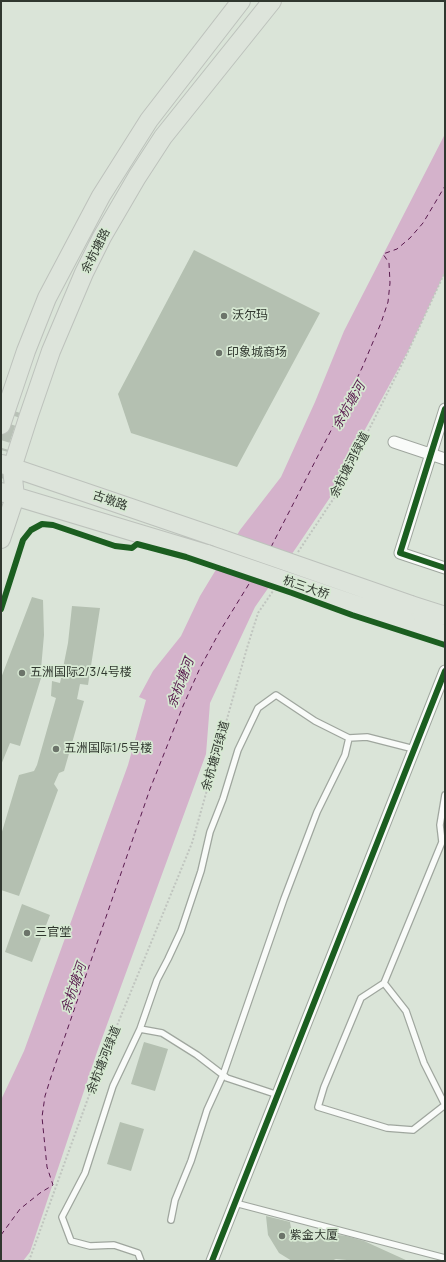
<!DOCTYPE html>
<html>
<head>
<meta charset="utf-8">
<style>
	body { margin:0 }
	#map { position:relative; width:446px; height:1262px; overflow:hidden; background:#dae4d8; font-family:Manrope,sans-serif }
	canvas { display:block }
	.frame { position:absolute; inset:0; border:2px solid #30372f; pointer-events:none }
</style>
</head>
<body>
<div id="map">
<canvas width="446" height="1262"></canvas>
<div class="frame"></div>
</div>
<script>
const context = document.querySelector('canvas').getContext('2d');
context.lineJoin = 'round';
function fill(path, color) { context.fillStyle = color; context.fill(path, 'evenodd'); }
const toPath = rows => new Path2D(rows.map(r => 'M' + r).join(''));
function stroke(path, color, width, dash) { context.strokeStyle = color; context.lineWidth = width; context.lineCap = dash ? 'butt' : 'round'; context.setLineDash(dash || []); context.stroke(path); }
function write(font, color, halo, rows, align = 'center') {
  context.font = font + ' Manrope,"Noto Sans SC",sans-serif'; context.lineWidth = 3.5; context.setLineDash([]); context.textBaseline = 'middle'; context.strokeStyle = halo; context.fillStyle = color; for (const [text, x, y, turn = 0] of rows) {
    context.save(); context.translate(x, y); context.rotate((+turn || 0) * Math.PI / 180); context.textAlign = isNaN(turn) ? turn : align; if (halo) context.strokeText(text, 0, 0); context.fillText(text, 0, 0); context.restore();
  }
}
const water = toPath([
	[445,134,445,272,408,351,362,435,331,496,296,548,255,607,210,703,206,754,97,1052,30,1252,23,1261,1,1261,1,1100,24,1051,128,765,146,700,139,697,153,671,181,636,200,596,240,530,281,477,315,402,344,331]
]);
const ferry = toPath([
	[271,547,340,413,362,368,381,323,388,302,390,283,389,263,383,254,397,249,410,238,423,223,445,186],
	[1,1235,20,1209,40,1193,53,1185,47,1167,42,1117,45,1096,51,1077,150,789,183,706,200,668,220,631,252,579]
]);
const building = toPath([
	[194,250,320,313,237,467,131,433,118,394],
	[32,597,43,600,44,635,41,669,39,677,41,678,20,746,10,743,1,765,1,678],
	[72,606,100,608,88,685,80,684,77,699,84,701,64,771,59,773,54,784,58,790,19,896,1,890,1,835,19,775,34,771,37,765,56,698,51,696,52,681,60,683,68,643],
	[22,904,50,915,32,962,5,952],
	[144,1042,168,1049,155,1091,131,1084],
	[120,1122,144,1129,131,1171,107,1164],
	[266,1216,290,1222,292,1234,307,1243,331,1234,346,1236,364,1241,408,1261,357,1261,336,1259,331,1261,292,1261,279,1253,268,1235]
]);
const primaryTunnel = toPath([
	[1,440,11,410],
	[1,478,9,450]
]);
const path = toPath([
	[298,552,336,495,405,358,445,272],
	[29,1261,95,1079,192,843,247,648,258,613,273,591]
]);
const service = toPath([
	[442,842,440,825,445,795],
	[384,983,361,998,324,1087,318,1107,387,1128,413,1130,445,1105],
	[140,1029,162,1033,197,1055,227,1078,278,1095],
	[445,1105,424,1063,406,1011,384,983,442,842,445,841],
	[235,1203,445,1258],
	[171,1220,175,1200,191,1161,207,1110,223,1075,284,899,317,812,345,755,349,738],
	[141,1261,138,1253,114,1245,90,1246,71,1241,62,1217,85,1173,113,1086,140,1029,157,980,168,959,181,931,201,871,210,832,223,799,238,750,258,708,276,695,315,721,349,738,367,737,414,749]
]);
const minor = toPath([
	[445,409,400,553,445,568],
	[394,442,445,459],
	[212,1261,445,671]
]);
const primary = toPath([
	[1,425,26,351,47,298,101,196,149,120,241,1],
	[2,464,219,538],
	[1,492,207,554],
	[1,539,15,497,12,468,29,415,51,351,84,273,102,237,137,177,163,137,272,1],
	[411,605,445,616],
	[406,622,445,635]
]);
const primaryBridge = toPath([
	[219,538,411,605],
	[207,554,406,622]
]);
const cycleway = toPath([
	[445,409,400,553,445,568],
	[1,609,23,540,31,530,42,524,53,525,115,546,132,548,137,544,186,557,292,593,352,615,445,645],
	[212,1261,445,671]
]);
const markers = [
	[224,316,4,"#6c746a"],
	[219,353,4,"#6c746a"],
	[22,673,4,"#6c746a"],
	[56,749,4,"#6c746a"],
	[27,933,4,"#6c746a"],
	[282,1236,4,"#6c746a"]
];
const streetNames = [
	["余杭塘路",96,251,-63],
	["余杭塘河绿道",350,465,-63],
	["古墩路",110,501,19],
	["杭三大桥",306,588,19],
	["余杭塘河绿道",216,756,-74],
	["余杭塘河绿道",104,1060,-68]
];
const poiNames = [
	["沃尔玛",232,316],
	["印象城商场",227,353],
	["五洲国际2/3/4号楼",30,673],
	["五洲国际1/5号楼",64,749],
	["三官堂",35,933],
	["紫金大厦",290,1236]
];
const waterNames = [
	["余杭塘河",349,406,-60],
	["余杭塘河",181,683,-69],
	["余杭塘河",74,988,-71]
];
fill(water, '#d4b2cb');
stroke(ferry, '#5a1b4f', 1, [5, 4]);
fill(building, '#b4c0b1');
stroke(primaryTunnel, '#b8c1b6', 18, [18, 9]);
stroke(service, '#9fa69e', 8);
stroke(minor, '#9fa69e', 13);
stroke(primary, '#bdc2bc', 20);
stroke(path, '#c0c5bf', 2, [2, 2]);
stroke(service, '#f9fbf9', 5.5);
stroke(minor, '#f9fbf9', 11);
stroke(primary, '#dde4db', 18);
stroke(primaryBridge, '#bdc2bc', 20, []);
stroke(primaryBridge, '#dde4db', 18);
stroke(cycleway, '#1b5e20', 6);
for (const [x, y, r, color] of markers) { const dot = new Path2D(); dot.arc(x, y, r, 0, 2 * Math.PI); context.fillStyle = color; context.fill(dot); stroke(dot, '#d7e9d3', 1.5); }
write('12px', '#30372f', '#d7e9d3', streetNames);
write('12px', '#30372f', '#d7e9d3', poiNames, 'left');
write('italic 13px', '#5a1b4f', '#d7e9d3', waterNames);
</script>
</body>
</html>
